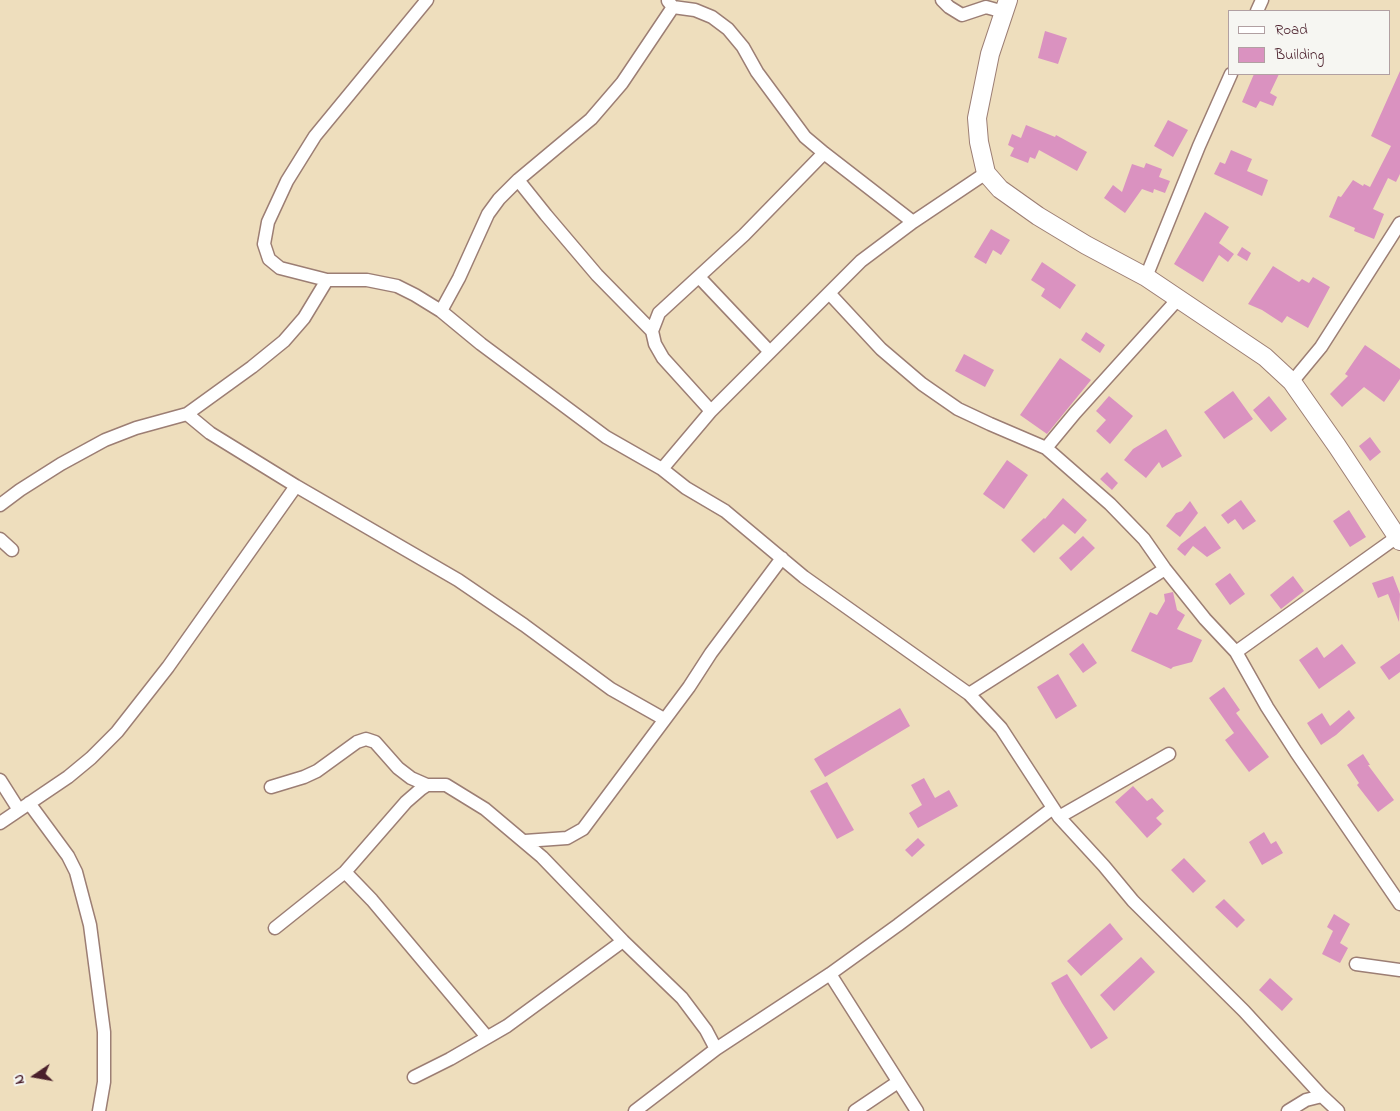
<!DOCTYPE html>
<html>
<head>
<meta charset="utf-8">
<style>
	body { margin:0 }
	#map { position:relative; width:1400px; height:1111px; overflow:hidden; background:#eedebd; font-family:"Indie Flower",sans-serif }
	canvas { display:block }
	.legend { position:absolute; left:1228px; top:10px; width:162px; height:65px; box-sizing:border-box; background:#f6f6f2; border:1px solid #b1a0a2; margin:0; padding:6px 9px; list-style:none; font-size:15px; color:#4a1f2b }
	.legend li { display:flex; align-items:center; gap:10px; height:25px }
	.legend b { width:25px; border:1px solid #b1a0a2 }
	.north { position:absolute; left:10px; top:1051px; width:50px; height:50px; -webkit-text-stroke:4px #f6f6f2; paint-order:stroke; rotate:258deg; font-size:14px; font-weight:700; line-height:20px; text-align:center; color:#4a1f2b }
	.north::after { content:''; display:block; margin:auto; width:18px; height:22px; background:#4a1f2b; clip-path:polygon(50% 0,100% 100%,50% 72%,0 100%) }
</style>
</head>
<body>
<div id="map">
<canvas width="1400" height="1111"></canvas>
<ul class="legend">
<li><b style="height:6px;background:#fff"></b>Road</li>
<li><b style="height:14px;background:#da92c0"></b>Building</li>
</ul>
<div class="north">N</div>
</div>
<script>
const context = document.querySelector('canvas').getContext('2d');
context.lineJoin = 'round';
function fill(path, color) { context.fillStyle = color; context.fill(path, 'evenodd'); }
const toPath = rows => new Path2D(rows.map(r => 'M' + r).join(''));
function stroke(path, color, width, dash) { context.strokeStyle = color; context.lineWidth = width; context.lineCap = dash ? 'butt' : 'round'; context.setLineDash(dash || []); context.stroke(path); }
const building = toPath([
	[1045,31,1067,38,1058,64,1038,58],
	[1400,71,1400,174,1396,182,1388,178,1373,209,1384,214,1374,239,1354,231,1355,228,1329,217,1338,196,1341,197,1353,180,1363,186,1364,184,1370,187,1391,146,1371,136],
	[1254,74,1279,74,1270,93,1277,97,1273,106,1260,101,1256,108,1242,102],
	[1168,120,1188,130,1173,157,1154,146],
	[1026,125,1055,137,1056,135,1087,152,1077,171,1039,150,1035,159,1030,157,1028,163,1010,156,1014,148,1008,145,1012,134,1021,138],
	[1231,150,1252,159,1247,171,1268,180,1262,196,1214,174,1220,162,1225,164],
	[1146,163,1162,169,1159,177,1170,181,1165,193,1154,189,1153,193,1142,189,1125,213,1104,198,1113,185,1122,192,1132,164,1144,168],
	[1205,212,1229,227,1219,243,1234,254,1228,262,1219,255,1203,282,1174,264],
	[991,229,1010,240,1001,255,993,250,986,264,974,257],
	[1242,247,1251,253,1247,261,1237,255],
	[1042,262,1076,285,1060,309,1041,296,1045,289,1031,280],
	[1273,266,1299,282,1302,279,1309,283,1313,277,1330,287,1308,328,1287,316,1282,323,1262,310,1248,304],
	[1086,332,1105,345,1100,353,1081,340],
	[1365,345,1400,369,1400,379,1384,402,1364,387,1342,407,1330,394,1348,376,1345,374],
	[964,354,994,370,985,387,955,371],
	[1060,358,1091,380,1047,434,1020,415],
	[1233,391,1253,419,1224,439,1204,412],
	[1109,396,1133,416,1110,444,1096,431,1106,420,1096,411],
	[1269,396,1287,419,1271,432,1253,410],
	[1166,429,1182,456,1162,468,1159,462,1146,478,1124,460,1133,449],
	[1370,437,1381,452,1370,461,1359,446],
	[1007,460,1028,475,1004,509,983,494],
	[1107,472,1118,483,1112,490,1100,479],
	[1063,498,1087,520,1075,534,1063,524,1034,553,1021,540,1044,518,1045,519],
	[1241,500,1256,521,1243,530,1235,519,1228,524,1221,515],
	[1190,501,1198,513,1180,537,1166,526,1176,513,1182,511],
	[1349,510,1366,537,1350,547,1333,521],
	[1205,526,1221,548,1207,557,1193,546,1185,556,1177,549,1181,544],
	[1083,536,1095,548,1071,571,1059,558],
	[1230,573,1245,594,1230,605,1215,584],
	[1293,576,1304,591,1281,609,1270,595],
	[1393,576,1400,594,1399,622,1388,594,1378,598,1372,583],
	[1173,592,1177,610,1185,615,1177,629,1202,640,1192,662,1173,667,1171,669,1131,651,1150,612,1157,615,1165,601,1164,594],
	[1083,643,1097,663,1083,673,1069,654],
	[1342,644,1356,663,1319,689,1299,660,1317,647,1324,658],
	[1400,653,1400,672,1389,680,1380,667],
	[1058,674,1077,706,1056,719,1037,687],
	[1224,687,1240,710,1236,713,1269,757,1249,772,1225,740,1234,733,1209,698],
	[900,708,910,726,825,777,814,759],
	[1349,710,1355,718,1336,735,1321,745,1307,723,1322,713,1330,726],
	[1363,754,1370,765,1368,765,1394,800,1378,812,1357,785,1359,783,1347,765],
	[924,778,935,798,949,790,958,806,918,828,909,813,922,805,911,785],
	[827,782,854,830,837,839,810,791],
	[1133,786,1147,801,1152,798,1164,811,1156,818,1162,824,1147,838,1115,802],
	[1264,832,1271,844,1276,841,1283,853,1262,865,1249,842],
	[918,838,925,845,912,857,905,850],
	[1184,858,1206,881,1193,893,1171,870],
	[1224,899,1245,920,1237,928,1215,907],
	[1334,914,1350,924,1340,943,1348,948,1340,963,1322,954,1333,931,1327,927],
	[1110,923,1123,939,1081,976,1067,961],
	[1141,957,1155,972,1114,1011,1100,995],
	[1067,974,1108,1038,1091,1049,1062,1003,1051,983],
	[1270,978,1293,999,1282,1011,1259,990]
]);
const street = toPath([
	[427,0,315,136,287,181,268,222,264,244,269,259,280,268,327,280,367,280,397,286,415,295,441,311,481,344,606,437,662,469,686,488,725,511,804,577,969,694,1001,728,1059,817,1104,866,1133,901,1244,1011,1322,1096,1338,1111],
	[942,0,949,7,962,15,986,7,1004,12],
	[668,1,673,7,695,10,712,17,728,29,743,47,757,72,805,137,824,153,913,222],
	[1257,11,1262,0],
	[518,180,546,215,597,275,652,331],
	[699,277,770,352],
	[1146,277,1199,146,1231,74],
	[829,293,881,349,922,384,958,409,990,424,1046,448,1110,504,1144,539,1165,569,1205,619,1236,652,1267,707,1296,752,1400,904],
	[441,311,459,278,488,214,499,199,518,180,591,119,622,83,673,7],
	[1292,382,1321,347,1400,223],
	[711,411,663,358,655,344,652,331,659,313,744,235,824,153],
	[187,414,210,433,296,486,458,580,524,625,611,689,664,719],
	[1046,448,1075,413,1178,299],
	[662,469,711,411,861,261,913,222,986,173],
	[0,505,20,490,61,464,105,440,136,428,187,414,252,367,284,341,304,318,327,280],
	[0,539,12,550],
	[1236,652,1397,537],
	[969,694,1165,569],
	[0,780,19,810],
	[271,787,304,777,317,771,357,742,366,739,375,742,398,768,411,778,427,785],
	[29,803,68,856,76,872,90,925,104,1032,104,1082,99,1111],
	[1059,817,1169,754],
	[0,823,68,777,91,758,117,732,168,667,296,486],
	[525,841,567,838,583,829,689,687,711,653,782,558],
	[345,872,372,900,487,1037],
	[275,928,345,872,406,802,421,789,427,785,446,785,485,809,542,857,623,941,682,998,706,1030,716,1049],
	[1356,964,1400,970],
	[830,974,917,1111],
	[414,1077,450,1059,507,1026,623,941],
	[635,1111,716,1049,830,974,898,925,1053,808],
	[855,1111,898,1082],
	[1288,1111,1306,1100,1322,1096]
]);
const secondary = toPath([
	[1008,0,990,54,977,118,979,142,986,173,1000,189,1038,216,1086,245,1146,277,1265,357,1292,382,1337,446,1400,541]
]);
fill(building, '#da92c0');
stroke(street, '#9c7e74', 15);
stroke(secondary, '#9c7e74', 20);
stroke(street, '#fff', 12);
stroke(secondary, '#fff', 18);
</script>
</body>
</html>
